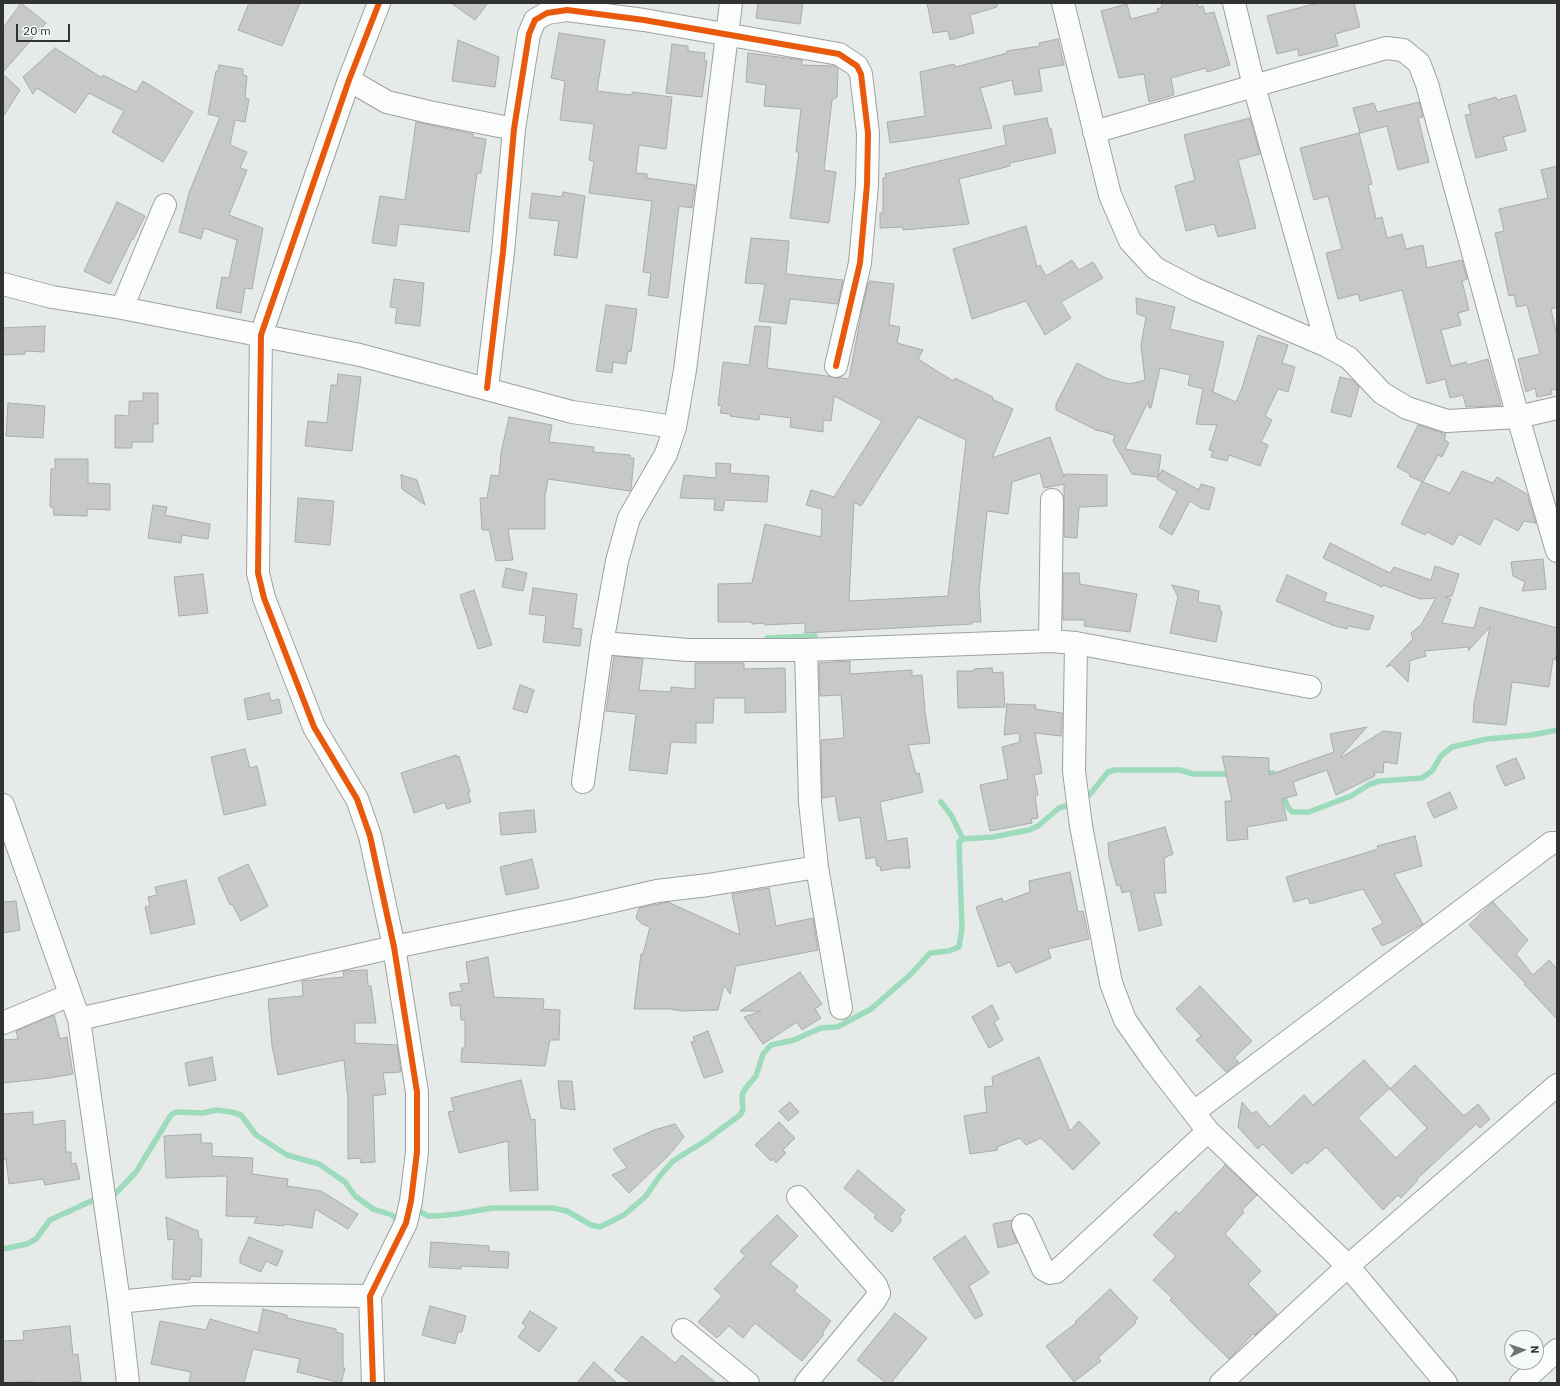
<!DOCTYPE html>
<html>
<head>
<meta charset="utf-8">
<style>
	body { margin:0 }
	#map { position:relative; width:1560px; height:1386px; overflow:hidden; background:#e6eae8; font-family:"IBM Plex Sans",sans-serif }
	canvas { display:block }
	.frame { position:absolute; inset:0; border:4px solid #313332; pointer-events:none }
	.north { position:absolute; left:1504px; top:1330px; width:40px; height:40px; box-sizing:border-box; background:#f3f9f5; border:1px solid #a5aaa7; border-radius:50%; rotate:87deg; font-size:11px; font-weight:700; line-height:16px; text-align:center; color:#313332 }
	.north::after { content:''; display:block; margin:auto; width:14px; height:18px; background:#707372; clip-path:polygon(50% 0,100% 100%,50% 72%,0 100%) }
	.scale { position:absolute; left:16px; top:24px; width:54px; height:18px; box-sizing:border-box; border:2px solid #313332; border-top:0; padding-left:5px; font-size:12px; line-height:14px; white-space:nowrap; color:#313332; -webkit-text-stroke:3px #f3f9f5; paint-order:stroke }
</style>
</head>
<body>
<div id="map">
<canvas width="1560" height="1386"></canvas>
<div class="frame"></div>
<div class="north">N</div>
<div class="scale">20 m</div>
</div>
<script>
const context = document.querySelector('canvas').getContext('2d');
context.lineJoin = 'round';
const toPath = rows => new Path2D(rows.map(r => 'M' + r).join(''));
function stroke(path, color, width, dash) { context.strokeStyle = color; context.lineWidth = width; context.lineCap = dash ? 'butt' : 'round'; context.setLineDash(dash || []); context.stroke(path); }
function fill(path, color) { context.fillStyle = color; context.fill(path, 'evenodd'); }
const stream = toPath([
	[767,638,815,636],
	[1261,772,1273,773,1276,780],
	[1281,791,1288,807,1292,812,1309,812,1351,796,1370,784,1380,781,1422,778,1432,771,1441,756,1452,747,1487,739,1532,735,1557,730],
	[1083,800,1091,793,1108,772,1115,770,1180,770,1193,774,1233,774],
	[941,802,951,815,963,839],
	[108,1195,116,1193,136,1172,171,1115,176,1112,203,1113,216,1110,231,1112,241,1115,256,1135,287,1155,319,1164,345,1182,355,1196,373,1209,392,1215,396,1219,400,1215],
	[415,1209,428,1216,435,1216,457,1214,492,1208,553,1208,567,1211,591,1225,600,1227,624,1215,646,1196,659,1177,673,1161,705,1141,740,1115,743,1110,742,1095,745,1089,756,1076,763,1054,771,1045,794,1040,821,1028,837,1027,843,1024,871,1009,911,974,930,953,949,951,959,947,962,928,959,842,963,839,993,837,1029,830,1038,826,1059,808,1073,804],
	[3,1249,27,1244,36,1239,50,1220,100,1197]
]);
const building = toPath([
	[21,3,46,23,3,72,3,28,21,3],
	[249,3,300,3,282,46,238,30,249,3],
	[451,3,488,3,475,20,451,3],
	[758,3,803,3,800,24,756,18,758,3],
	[927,3,997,3,997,7,970,15,974,33,950,40,948,31,933,33,927,3],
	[1161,3,1197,3,1198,7,1203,6,1205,14,1214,12,1230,65,1207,72,1206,68,1171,78,1174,95,1149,102,1144,74,1119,78,1101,11,1127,4,1131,19,1158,12,1157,9,1162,7,1161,3],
	[1318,3,1354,3,1360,27,1335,34,1338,46,1299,56,1298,49,1277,54,1267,16,1318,3],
	[559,33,605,40,597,91,632,95,632,92,672,97,666,149,639,145,636,173,647,174,647,178,695,185,692,208,679,206,668,298,648,295,651,273,643,272,652,201,589,193,594,161,589,160,594,124,560,120,565,81,551,78,559,33],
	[1058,39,1064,65,1039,69,1042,91,1015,95,1012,80,980,88,992,128,890,143,887,122,925,116,920,72,954,64,956,67,1007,53,1007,51,1040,46,1039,43,1058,39],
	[458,40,499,57,495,87,452,81,458,40],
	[672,44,688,46,688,51,705,53,704,60,707,61,702,97,666,93,672,44],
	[55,48,102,78,103,75,136,92,143,81,193,112,163,162,112,132,124,111,89,93,75,113,37,88,33,94,23,77,55,48],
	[748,53,802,60,802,65,835,66,838,69,837,97,832,100,824,170,836,172,829,223,790,218,799,152,796,152,801,109,764,106,766,85,746,82,748,53],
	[219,65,243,69,243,75,247,76,245,98,249,99,245,122,235,120,230,145,247,152,240,168,247,170,229,215,263,228,252,289,245,288,241,313,216,308,222,277,229,278,237,240,204,228,201,239,179,232,189,193,220,117,208,114,216,71,218,71,219,65],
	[3,74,20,90,3,117,3,74],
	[1516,95,1526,131,1503,137,1507,150,1476,158,1465,115,1471,114,1468,105,1496,97,1497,100,1516,95],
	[1419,102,1423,117,1418,118,1429,162,1398,170,1387,126,1360,133,1353,108,1374,103,1377,112,1419,102],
	[1047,118,1049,128,1051,128,1056,153,1010,163,1010,166,959,179,969,224,903,230,903,227,880,228,880,213,883,213,883,178,886,177,885,174,1006,145,1003,126,1047,118],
	[1250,118,1260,154,1238,160,1256,228,1218,237,1214,224,1186,231,1175,186,1195,180,1184,135,1250,118],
	[416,122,473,134,473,137,486,139,481,173,477,173,469,232,399,224,396,246,372,243,380,196,405,200,416,122],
	[1359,133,1372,184,1368,185,1376,219,1382,217,1387,238,1402,234,1406,249,1423,245,1427,268,1462,260,1467,279,1462,281,1469,310,1458,313,1461,325,1441,330,1451,366,1466,362,1467,365,1488,359,1501,405,1474,407,1473,406,1466,407,1463,395,1450,398,1445,379,1427,384,1402,290,1360,301,1358,294,1338,299,1326,253,1342,249,1328,196,1314,200,1300,148,1359,133],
	[1557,166,1557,307,1551,309,1557,336,1557,389,1551,390,1552,394,1537,397,1535,388,1526,392,1518,359,1540,354,1527,305,1517,307,1514,295,1509,296,1495,233,1504,231,1499,209,1548,198,1541,170,1557,166],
	[563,192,585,196,577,258,554,255,559,221,529,218,532,193,562,197,563,192],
	[117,202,145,216,133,240,132,239,110,284,84,271,117,202],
	[1026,226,1037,267,1040,265,1046,276,1072,260,1079,270,1093,262,1103,278,1061,302,1071,318,1045,335,1026,301,972,319,953,249,1026,226],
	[751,238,789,241,786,274,843,280,838,304,790,299,786,324,759,321,765,284,745,283,751,238],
	[394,279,424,283,420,326,395,323,397,308,390,307,394,279],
	[870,281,894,284,889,325,900,327,897,343,923,350,918,359,953,381,955,378,993,397,992,399,1013,409,992,458,1050,437,1064,477,1065,474,1107,475,1107,506,1079,507,1077,538,1064,537,1064,484,1044,488,1040,473,1012,482,1008,514,987,511,979,590,981,622,972,622,972,624,805,633,805,623,765,625,765,623,752,624,752,622,718,622,718,584,752,583,765,524,821,537,822,509,806,505,811,490,834,497,882,421,834,396,831,421,823,420,823,432,790,427,791,418,760,414,759,420,730,416,730,414,720,413,722,406,718,405,723,362,749,365,755,326,771,327,767,368,849,379,862,309,868,283,870,283,870,281],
	[918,417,966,440,948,596,849,601,854,502,861,506,918,417],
	[1136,298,1175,307,1170,329,1224,342,1213,391,1211,391,1236,402,1242,388,1258,335,1288,345,1282,363,1295,367,1288,392,1278,389,1265,416,1272,420,1261,442,1268,445,1260,466,1229,455,1227,461,1211,457,1213,451,1209,450,1217,425,1196,424,1203,389,1188,385,1190,375,1160,368,1151,408,1149,408,1148,402,1125,449,1161,455,1158,477,1132,474,1113,441,1115,435,1109,434,1108,431,1108,433,1096,430,1056,410,1056,404,1077,363,1108,379,1130,384,1145,380,1141,345,1146,317,1137,314,1136,298],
	[606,305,637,309,631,352,628,351,626,364,613,362,612,373,596,371,606,305],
	[45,326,44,352,25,351,25,354,3,355,3,328,45,326],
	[338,374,361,377,352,451,305,446,308,421,327,423,331,385,337,385,338,374],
	[1340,377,1353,380,1359,387,1351,417,1331,412,1340,377],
	[143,393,158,393,158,424,153,424,153,442,132,442,132,448,115,448,115,415,129,416,129,401,143,401,143,393],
	[8,403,45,406,43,438,6,436,8,403],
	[509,417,552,425,549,442,594,447,593,452,630,455,630,458,634,458,631,489,630,491,548,479,546,492,545,492,545,529,508,529,513,560,496,561,489,530,482,530,480,498,487,498,491,475,499,476,501,453,509,417],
	[1418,425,1446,434,1444,439,1449,443,1442,457,1438,455,1423,482,1450,493,1462,471,1493,483,1497,477,1527,494,1536,523,1524,521,1518,531,1494,518,1480,545,1459,534,1453,545,1427,532,1425,535,1401,524,1422,482,1409,476,1410,474,1397,467,1418,425],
	[55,459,88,459,88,483,110,484,110,510,87,509,87,516,54,515,53,507,50,507,51,469,55,469,55,459],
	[716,463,731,464,730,473,769,476,767,502,725,500,723,511,714,510,715,499,680,498,684,475,716,478,716,463],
	[1162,470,1199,490,1201,484,1215,488,1209,510,1201,508,1190,501,1172,535,1159,527,1177,492,1157,479,1162,470],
	[401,475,417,480,425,505,402,489,401,475],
	[298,498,334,501,330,545,295,542,298,498],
	[153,505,167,507,165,515,210,524,208,539,182,535,181,543,148,538,153,505],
	[1330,543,1390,573,1394,567,1431,580,1435,566,1459,574,1452,596,1445,597,1451,599,1442,623,1474,628,1480,607,1557,628,1557,650,1555,660,1553,659,1549,687,1512,682,1506,725,1473,722,1474,703,1490,627,1468,651,1469,647,1424,651,1426,656,1409,661,1410,663,1408,682,1391,665,1386,667,1413,639,1411,633,1421,625,1436,598,1420,599,1383,585,1382,587,1323,558,1330,543],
	[1543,559,1546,589,1522,591,1525,582,1513,576,1511,562,1543,559],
	[506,568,527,573,523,591,502,587,506,568],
	[1063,573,1079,573,1080,584,1137,594,1130,632,1084,626,1085,620,1063,620,1063,573],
	[203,574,208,613,179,616,174,577,203,574],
	[1287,575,1327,593,1324,601,1374,616,1369,630,1348,626,1347,629,1332,625,1276,601,1287,575],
	[1172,585,1199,591,1198,602,1220,606,1220,611,1222,612,1216,642,1170,633,1178,597,1172,585],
	[533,588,577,594,573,628,582,629,580,646,543,642,546,616,529,614,533,588],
	[474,590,492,645,478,649,460,595,474,590],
	[614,656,643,659,639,690,671,692,671,687,695,689,695,663,744,663,744,669,785,668,786,712,745,713,745,698,714,698,713,723,696,723,696,743,671,742,667,774,629,770,636,714,606,711,614,656],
	[850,661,850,674,912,670,912,676,922,675,925,712,930,743,908,745,916,774,919,773,923,792,880,802,887,841,907,838,910,868,895,868,881,871,880,866,877,866,875,857,866,859,860,817,839,821,835,796,822,798,821,740,844,738,841,695,820,696,819,663,850,661],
	[992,668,993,673,1003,672,1005,707,958,708,957,671,974,671,974,669,992,668],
	[520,685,534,690,527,713,513,709,520,685],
	[269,693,271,701,279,699,282,713,248,720,244,699,269,693],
	[1007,704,1036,705,1035,709,1062,713,1062,725,1061,736,1035,733,1042,773,1034,775,1038,795,1035,795,1038,818,1031,819,1032,823,990,831,980,785,1008,779,1002,747,1020,742,1019,733,1004,735,1007,704],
	[1367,727,1341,756,1342,757,1383,731,1401,733,1397,764,1384,762,1383,773,1374,772,1375,776,1336,795,1327,770,1293,782,1297,795,1282,799,1287,820,1247,827,1248,839,1227,841,1225,801,1232,801,1222,756,1269,758,1269,775,1334,752,1330,734,1367,727],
	[245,749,250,768,257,766,266,805,224,815,211,757,245,749],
	[456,755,456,757,459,756,470,792,468,793,471,802,447,809,445,803,443,803,414,813,401,773,456,755],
	[1516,758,1525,778,1505,786,1496,766,1516,758],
	[1450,792,1457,808,1434,818,1427,803,1450,792],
	[534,810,536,832,501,835,499,813,534,810],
	[1165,827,1173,854,1164,858,1166,893,1154,893,1162,925,1139,931,1130,891,1122,893,1120,885,1117,886,1109,857,1108,843,1165,827],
	[1415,836,1422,866,1394,874,1423,924,1393,941,1382,946,1372,929,1383,923,1363,889,1310,904,1308,898,1294,902,1286,877,1378,849,1377,846,1415,836],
	[532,859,539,888,506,895,500,867,532,859],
	[248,864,268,906,241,921,232,904,230,905,218,878,248,864],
	[1070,872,1078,912,1083,911,1089,939,1048,949,1051,958,1016,973,1010,962,998,967,976,907,1002,898,1003,902,1030,892,1029,881,1070,872],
	[186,880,195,924,151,934,145,907,150,906,148,897,157,895,155,887,186,880],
	[769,888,776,926,813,918,818,950,736,966,730,994,724,985,718,1010,679,1011,679,1010,673,1010,673,1009,634,1009,641,954,643,954,650,927,642,924,636,918,639,908,668,902,740,935,732,894,769,888],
	[16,901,20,930,3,933,3,902,16,901],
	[1493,902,1528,940,1516,954,1533,975,1549,960,1557,969,1557,1019,1524,984,1525,983,1469,925,1493,902],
	[488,957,494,997,544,999,543,1009,560,1010,559,1040,550,1040,545,1066,461,1062,462,1048,465,1048,465,1020,461,1020,460,1005,451,1006,449,993,462,991,460,984,469,983,466,962,488,957],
	[367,970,368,986,371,986,376,1023,355,1023,355,1043,397,1045,401,1072,383,1073,386,1094,373,1096,375,1162,361,1163,360,1158,348,1159,348,1100,344,1060,278,1075,272,1046,268,999,303,996,302,981,344,977,343,971,367,970],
	[800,972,822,1004,815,1009,821,1018,802,1030,797,1022,763,1044,744,1017,761,1011,740,1011,800,972],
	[1200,986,1252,1041,1234,1058,1239,1062,1226,1072,1196,1040,1201,1036,1176,1009,1200,986],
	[992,1005,999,1019,994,1022,1003,1040,989,1048,972,1017,992,1005],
	[54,1015,60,1039,67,1037,73,1074,50,1078,3,1083,3,1040,18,1039,16,1031,54,1015],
	[708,1031,723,1072,704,1078,691,1042,695,1041,693,1037,708,1031],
	[212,1057,216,1080,189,1086,185,1063,212,1057],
	[1039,1057,1070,1131,1079,1121,1100,1143,1073,1170,1041,1138,1026,1145,1020,1138,997,1147,998,1150,970,1154,964,1116,987,1112,984,1087,993,1086,992,1077,1039,1057],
	[1364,1060,1390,1088,1358,1118,1396,1158,1427,1128,1390,1089,1415,1065,1464,1116,1478,1104,1490,1119,1480,1128,1476,1124,1417,1179,1418,1180,1401,1198,1398,1195,1383,1210,1326,1147,1307,1164,1305,1162,1292,1174,1263,1144,1258,1149,1238,1127,1242,1102,1252,1114,1256,1111,1270,1127,1304,1095,1313,1105,1364,1060],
	[521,1080,531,1120,535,1119,538,1190,510,1191,508,1141,459,1153,448,1112,454,1111,451,1098,521,1080],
	[558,1081,572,1081,575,1110,561,1108,558,1081],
	[790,1102,799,1112,788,1121,779,1111,790,1102],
	[33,1112,33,1125,65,1120,66,1152,71,1152,71,1164,76,1163,80,1179,45,1185,43,1179,9,1184,6,1159,3,1160,3,1114,33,1112],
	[779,1122,795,1138,783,1150,786,1153,776,1163,773,1159,771,1161,755,1145,779,1122],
	[675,1124,684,1137,668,1156,629,1193,612,1175,627,1168,613,1149,654,1130,675,1124],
	[201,1134,201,1143,212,1143,212,1156,253,1158,252,1174,288,1179,287,1186,321,1191,358,1214,348,1229,315,1209,312,1228,284,1224,284,1226,254,1223,257,1217,226,1216,227,1176,166,1178,164,1136,201,1134],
	[1225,1165,1257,1195,1242,1210,1244,1212,1225,1234,1261,1271,1248,1284,1277,1314,1255,1335,1253,1334,1229,1359,1196,1327,1170,1300,1172,1298,1153,1280,1176,1256,1153,1235,1176,1211,1179,1214,1225,1165],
	[858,1170,905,1210,899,1218,902,1220,892,1232,874,1218,876,1215,844,1188,858,1170],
	[777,1215,798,1236,770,1264,798,1286,794,1291,831,1321,822,1333,824,1334,802,1361,755,1323,743,1338,729,1326,717,1338,698,1322,722,1296,714,1289,745,1256,740,1251,777,1215],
	[166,1217,198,1231,199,1239,202,1239,201,1277,191,1276,190,1280,172,1279,174,1239,168,1240,166,1217],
	[1012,1220,1012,1230,1017,1243,998,1248,993,1224,1012,1220],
	[965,1236,989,1273,969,1286,983,1315,975,1319,933,1258,965,1236],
	[249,1237,283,1251,277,1266,266,1261,261,1272,240,1263,240,1257,249,1237],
	[431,1242,489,1246,489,1251,509,1252,508,1268,461,1266,461,1269,429,1267,431,1242],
	[1110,1289,1138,1318,1135,1321,1136,1323,1098,1358,1101,1361,1074,1382,1046,1346,1076,1323,1075,1322,1110,1289],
	[430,1306,466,1316,462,1332,458,1332,455,1344,422,1335,430,1306],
	[263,1309,287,1315,287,1318,336,1329,336,1332,343,1334,343,1368,345,1368,341,1383,297,1372,300,1359,253,1349,244,1383,189,1383,191,1372,151,1364,160,1321,206,1330,210,1319,258,1333,263,1309],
	[530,1311,557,1328,539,1352,518,1337,526,1326,522,1323,530,1311],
	[895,1313,927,1338,891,1383,886,1383,857,1360,895,1313],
	[70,1326,73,1355,78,1354,81,1381,63,1383,33,1383,33,1381,3,1383,3,1341,24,1340,23,1331,70,1326],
	[642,1336,675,1363,682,1355,716,1383,631,1383,614,1370,642,1336],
	[594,1362,617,1383,577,1383,594,1362]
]);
const minor = toPath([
	[1063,3,1110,195,1130,241,1155,268,1195,289,1327,346,1349,358,1382,393,1407,408,1447,421,1518,417,1557,408],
	[1234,3,1254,86,1327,346],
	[349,80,387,102,429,112,514,129],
	[1094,132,1386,48,1403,50,1419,63,1427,84,1518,417,1557,551],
	[3,284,52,297,122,308,360,355,572,412,675,427],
	[122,308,165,205],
	[487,388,503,252,514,129,529,34,535,20,547,13,567,10,644,20,839,54,857,66,861,74,868,133,867,185,860,263,836,366],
	[1050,641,1052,500],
	[602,643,688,650,806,650,1050,641,1076,643,1310,687],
	[1076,643,1074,771,1081,826,1111,983,1125,1020,1153,1060,1208,1131,1348,1266,1446,1383],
	[806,650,810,802,817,867,841,1008],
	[583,782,602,643,617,561,629,518,666,454,675,427,685,370,731,3],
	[3,805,79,1019,119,1302,128,1383],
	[79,1019,394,947,574,910,657,891,708,885,817,867],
	[3,1023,70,995],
	[1194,1112,1551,843,1557,843],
	[798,1197,876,1285,879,1293,875,1300,806,1383],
	[1023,1225,1043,1269,1050,1273,1056,1272,1208,1131],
	[119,1302,195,1294,370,1296],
	[683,1330,748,1383],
	[373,1383,370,1296,406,1223,411,1201,417,1152,417,1092,394,947,370,836,357,799,314,727,264,598,258,573,261,335,349,80,379,3],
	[1221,1383,1348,1266,1557,1085],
	[1521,1383,1557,1350]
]);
const cycleway = toPath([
	[487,388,503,252,514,129,529,34,535,20,547,13,567,10,644,20,839,54,857,66,861,74,868,133,867,185,860,263,836,366],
	[373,1383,370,1296,406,1223,411,1201,417,1152,417,1092,394,947,370,836,357,799,314,727,264,598,258,573,261,335,349,80,379,3]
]);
stroke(stream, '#9cdbbb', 5.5);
fill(building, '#c6c9c8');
stroke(building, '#a9acaa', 1);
stroke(minor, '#9fa1a0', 24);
stroke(minor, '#fbfcfc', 22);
stroke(cycleway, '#e8590c', 6);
</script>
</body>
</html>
